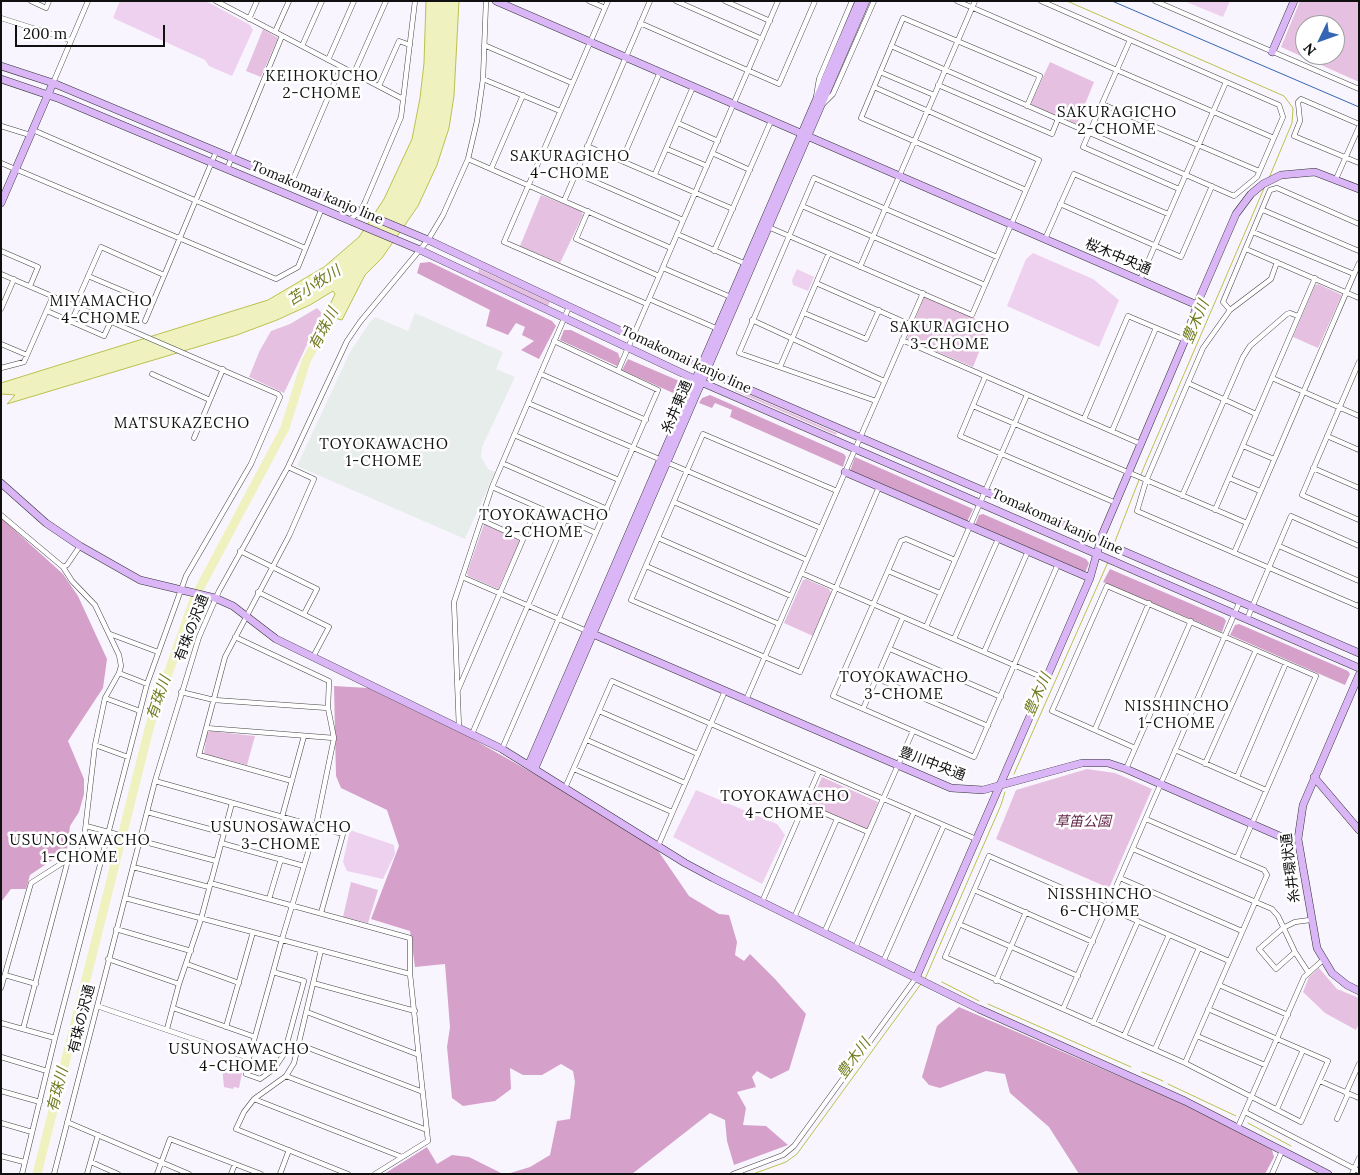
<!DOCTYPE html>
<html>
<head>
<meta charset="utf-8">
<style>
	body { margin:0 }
	#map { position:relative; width:1360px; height:1175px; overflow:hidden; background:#f9f5fe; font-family:Lora,serif }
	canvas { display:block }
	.frame { position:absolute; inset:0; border:2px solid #101010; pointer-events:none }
	.north { position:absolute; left:1295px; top:15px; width:50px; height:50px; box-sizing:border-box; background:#fff; border:1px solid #9f9f9f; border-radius:50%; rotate:228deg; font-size:14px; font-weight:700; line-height:20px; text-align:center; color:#101010 }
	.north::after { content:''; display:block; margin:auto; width:18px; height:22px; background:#3566b3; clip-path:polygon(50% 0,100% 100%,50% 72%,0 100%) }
	.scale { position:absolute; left:15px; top:25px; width:150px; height:22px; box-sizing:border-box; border:2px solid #101010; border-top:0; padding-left:6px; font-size:15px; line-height:18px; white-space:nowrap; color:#101010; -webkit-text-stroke:4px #fff; paint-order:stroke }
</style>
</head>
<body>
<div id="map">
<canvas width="1360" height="1175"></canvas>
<div class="frame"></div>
<div class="north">N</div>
<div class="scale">200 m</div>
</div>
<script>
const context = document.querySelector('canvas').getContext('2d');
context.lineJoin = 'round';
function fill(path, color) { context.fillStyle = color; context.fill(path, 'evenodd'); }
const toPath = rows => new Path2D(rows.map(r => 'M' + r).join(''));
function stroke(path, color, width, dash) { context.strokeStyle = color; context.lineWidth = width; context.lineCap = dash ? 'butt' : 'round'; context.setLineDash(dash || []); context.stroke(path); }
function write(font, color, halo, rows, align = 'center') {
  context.font = font + ' Lora,"Noto Sans JP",serif'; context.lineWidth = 5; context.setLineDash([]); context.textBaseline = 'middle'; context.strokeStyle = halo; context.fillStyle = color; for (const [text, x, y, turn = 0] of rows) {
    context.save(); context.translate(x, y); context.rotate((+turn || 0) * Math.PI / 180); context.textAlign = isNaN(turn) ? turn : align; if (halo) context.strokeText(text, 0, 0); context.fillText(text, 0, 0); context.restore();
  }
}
const industrial = toPath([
	[415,313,503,352,496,369,515,377,482,447,481,457,488,469,495,472,465,539,297,466,350,352,370,322,375,317,408,331]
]);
const green = toPath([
	[1300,1,1359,1,1359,82,1281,47],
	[1305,25,1335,25,1335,55,1305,55],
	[263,29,278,38,261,77,246,71],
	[1050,62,1094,82,1077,124,1032,105,1031,103],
	[541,195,581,211,583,215,560,263,520,246],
	[479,269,550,302,548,306,478,273],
	[1318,284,1342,295,1318,348,1293,337,1315,285],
	[924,297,990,325,973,367,907,339],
	[317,308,322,313,284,393,249,377,260,350,271,331,290,324],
	[736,389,837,433,836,435,735,391],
	[484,524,520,541,498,589,468,576,467,573],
	[806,579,829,589,831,593,813,636,784,623,803,580],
	[210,731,255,736,247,765,204,754,207,733],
	[1087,769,1115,773,1152,789,1109,888,996,839,1016,790],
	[822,777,878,802,868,828,865,829,810,805],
	[351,882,378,890,368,923,343,917],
	[1319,968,1337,989,1359,998,1359,1023,1356,1030,1325,1013,1303,992,1309,977],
	[222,1067,242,1073,239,1088,234,1087,233,1089,224,1087]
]);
const forest = toPath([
	[430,262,552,321,556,326,539,359,521,350,534,341,522,335,525,327,516,323,508,335,486,326,490,310,417,273,420,263],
	[564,330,571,330,618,353,620,359,617,366,560,340],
	[628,359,684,383,685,388,682,397,622,370],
	[710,395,844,454,846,457,843,467,730,417,732,410,715,403,712,408,699,403,702,398],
	[855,457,973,509,967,522,850,471],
	[983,514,1086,559,1089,563,1085,573,975,525,979,515],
	[1,518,63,574,78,596,107,659,103,688,68,741,84,779,84,794,79,812,70,826,67,850,30,875,26,889,11,889,1,902],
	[1110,569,1224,618,1226,621,1222,632,1103,582],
	[1239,624,1348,671,1350,674,1345,685,1230,635,1235,625],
	[334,686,368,688,469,737,650,839,689,896,719,914,729,915,737,942,735,955,744,961,750,954,775,979,806,1014,789,1070,771,1079,757,1071,752,1077,756,1087,737,1092,746,1108,743,1125,766,1126,788,1145,734,1165,727,1141,725,1120,710,1113,632,1174,507,1174,530,1167,550,1155,557,1121,570,1119,575,1082,573,1071,561,1064,542,1075,523,1075,510,1068,511,1089,495,1101,463,1106,452,1098,447,1047,450,1027,445,964,415,967,410,931,371,919,399,846,387,810,341,788,336,776],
	[959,1007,1232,1125,1272,1150,1274,1157,1265,1174,1079,1174,1049,1127,1010,1093,1005,1074,986,1071,940,1088,929,1085,922,1077,937,1026],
	[427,1147,437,1164,452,1155,469,1157,503,1174,384,1174]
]);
const pitch = toPath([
	[120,1,206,1,250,25,253,30,232,76,209,66,205,60,113,18],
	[1184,1,1230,1,1223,17],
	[1033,253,1093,279,1119,300,1099,347,1007,306,1026,259],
	[797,269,814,277,808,291,793,285,792,280],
	[696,790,777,824,785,835,762,884,673,837],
	[350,830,394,845,395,854,383,879,347,871,343,862]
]);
const water = toPath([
	[426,1,459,1,454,96,449,128,437,165,418,206,382,258,365,275,342,320,334,318,328,324,323,334,324,342,318,344,312,342,335,294,333,291,310,305,277,320,237,335,7,404,15,395,1,394,1,383,268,300,324,267,359,237,384,199,412,139,420,98,424,63,426,1]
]);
const stream = toPath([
	[1067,1,1284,96,1293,108,1292,123,1269,178],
	[1114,544,1144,467,1265,186],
	[1014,774,1108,562],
	[925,979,1001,805,1005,792],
	[942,982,979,1001],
	[988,1004,1131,1067],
	[1142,1072,1163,1081],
	[1168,1084,1236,1116],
	[1248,1123,1291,1146],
	[753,1174,786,1162,797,1154,921,984]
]);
const river = toPath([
	[37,1174,150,725,195,597,285,428,306,361,321,333]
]);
const street = toPath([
	[31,1,46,8,49,1],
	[216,1,403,99],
	[589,1,605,8],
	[608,1,504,242,647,304],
	[676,1,762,39],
	[725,1,770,21],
	[957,1,1274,138],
	[1155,1,1359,89],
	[1,18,70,40],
	[249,19,257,1],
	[640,23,779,84,815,1],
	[275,32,289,1],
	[1130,40,1083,147,1179,189],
	[484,45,572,83],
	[302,46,322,1],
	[891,46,1234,196,1257,177,1283,117,1279,105,1041,1],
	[328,60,354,1],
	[880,72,934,95],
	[354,73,386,1],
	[483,79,560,111],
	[53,83,88,1],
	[938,85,1052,134,1058,119],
	[379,86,399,41,410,45],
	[816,97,819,79,852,1],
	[823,104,833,94,874,1],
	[1102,104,1259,171],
	[678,123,718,141],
	[1359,124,1301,99,1298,102,1300,121,1294,136,1359,163],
	[1,126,30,135],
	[33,130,305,248],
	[587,146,733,209],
	[667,149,707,166],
	[712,153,750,170],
	[468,159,671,248],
	[622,160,660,72],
	[1,163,276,279,298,267,322,208],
	[227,169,282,36],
	[491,169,523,95],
	[575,173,683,220],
	[655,174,693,87],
	[1336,179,1359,127],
	[291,184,341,67],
	[1026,190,861,118,903,18,1040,76,1027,106],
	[564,201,650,1],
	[1060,204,1181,257,1212,186],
	[802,206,985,285],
	[1263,210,1359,251],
	[588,211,576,239,659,276],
	[349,220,360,212,365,202,401,117,415,1],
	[766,226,972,315,1039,160,874,87],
	[1253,232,1354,274],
	[677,234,746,264],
	[1045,239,1074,174,1168,214],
	[1246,249,1359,298],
	[1,251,38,267,30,286],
	[714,251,771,121],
	[1277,262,1271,279,1230,310,1203,348,1146,481,1137,511,1358,606,1359,605],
	[860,267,975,1],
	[663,268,733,298],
	[1,274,278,394,280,397,251,464,186,576,147,684,55,1038,22,1174],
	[88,276,152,303],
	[1140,280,1226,82],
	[816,283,909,324],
	[649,299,718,329],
	[75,306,101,247,164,275],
	[1,309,14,279],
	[1230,310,1223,302,1270,190,1277,188,1359,224],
	[47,311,104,336,111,321],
	[804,313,866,339,879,310],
	[752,320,884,381],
	[145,321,216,152],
	[71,322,78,307],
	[902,340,1141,444],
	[1,344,27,355],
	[1359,362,1302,495,1359,520],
	[780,367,829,253],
	[1,368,24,362,53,296],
	[618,371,778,1],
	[152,374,210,400],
	[541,374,646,420],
	[985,377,960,436,1116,503],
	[1272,378,1359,416],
	[1188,383,1256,414],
	[876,401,739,353,814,178,997,257],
	[528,403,821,528],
	[973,406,1247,523],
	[1084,419,1128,316,1185,340],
	[1112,431,1156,328],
	[514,435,619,480],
	[1327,436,1359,450],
	[194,438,223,369],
	[1243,446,1274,459],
	[502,463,607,509],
	[288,467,314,479,289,536,225,657,199,755,292,781],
	[1313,468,1359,488],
	[1229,478,1260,491],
	[492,487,596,533],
	[837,491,703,434,631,600,800,672,879,487],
	[1182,496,1243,357,1250,346,1287,314,1290,313,1298,316],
	[674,502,807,560],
	[1215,510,1315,278],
	[1,515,63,567,72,581,95,605,119,655,121,666,119,673,105,698,95,745,83,848,81,851,31,883,1,988],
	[481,520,523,539],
	[658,538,791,596],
	[1279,546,1359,581],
	[240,551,317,589,304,614],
	[1234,553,1359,263],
	[955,560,906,539,901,541,833,696,974,757,1058,564],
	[646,566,779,624],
	[63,567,67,565,80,546],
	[888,571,940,593],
	[801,573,1046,679],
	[462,577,589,632],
	[258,592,329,627,313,657],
	[1247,619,1291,516,1359,546],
	[926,627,1027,395],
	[110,634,158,652],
	[235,637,329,681,328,708,334,738,316,826,282,939,273,972,249,1058,246,1074,260,1079,274,1069,284,1054,304,981,273,972],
	[954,639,998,539],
	[890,649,1001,697],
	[984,652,1028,551],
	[119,673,147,684],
	[876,678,988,726],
	[458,690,537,507],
	[181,692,214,700,328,708],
	[105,698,140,711],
	[746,700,923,293],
	[863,709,903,617],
	[599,711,698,754],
	[206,728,334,738],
	[459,728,454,602,492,487,569,307],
	[1095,729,1149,603],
	[472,734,565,520],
	[587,740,685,783],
	[95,745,128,757],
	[1135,748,1052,711,1107,586,1316,676,1237,858],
	[502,749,658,390,554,341],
	[1175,750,1266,790],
	[1205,764,1256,650],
	[574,769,672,812],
	[1126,769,1191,621],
	[1237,777,1286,663],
	[155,781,343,834,321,913],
	[565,788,612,681,976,839],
	[805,805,868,832],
	[147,812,224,833],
	[282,817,304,736],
	[1146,819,1264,870,1267,875,1185,1063],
	[86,826,216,861],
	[221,843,304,866],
	[658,846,725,691],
	[1133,849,1272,909,1278,916,1295,952,1308,972],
	[133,867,209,887],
	[1120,878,1242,931],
	[210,883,410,938,410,974,428,1141,375,1174],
	[974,890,1093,942],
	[125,898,410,974],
	[269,899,281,859],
	[762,902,819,771],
	[794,918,837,819],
	[959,924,1078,976],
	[116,929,191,951],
	[824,933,913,731],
	[855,948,914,812],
	[321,950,294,1063,286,1076,254,1099,244,1112,236,1129,348,1174],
	[1295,952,1276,969,1259,949,1283,928,1295,922,1310,920],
	[108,959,179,984],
	[883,962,944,825],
	[187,964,239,983],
	[5,975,36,984],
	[996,981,1026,912],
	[313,983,415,1011],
	[1219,985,1288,1015],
	[97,1006,249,1058],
	[173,1008,255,1037],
	[1063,1009,1240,601],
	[1208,1009,1328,1061,1301,1122,1185,1063,945,957,989,856,1229,961],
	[307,1012,419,1055],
	[1,1023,55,1038],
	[1093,1023,1138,921],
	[226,1027,253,932],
	[23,1029,68,860],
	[167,1029,179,984,201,919,232,803],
	[1124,1036,1169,935],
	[1197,1036,1265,1065],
	[298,1044,423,1092],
	[1155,1049,1199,948],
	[1,1057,47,1071],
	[286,1076,427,1130],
	[1320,1081,1359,1098],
	[1,1091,40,1102],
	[1346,1093,1359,1064],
	[254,1099,402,1157],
	[1277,1109,1303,1050],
	[1245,1112,1359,1171],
	[1337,1119,1348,1094],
	[67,1122,189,1174],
	[1,1123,32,1132],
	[1238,1127,1304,977,1323,960],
	[1,1156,24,1162],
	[91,1162,118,1174],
	[54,1174,155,781,199,637,219,591,288,467,347,341,360,322,428,240,443,215,468,159,477,121,483,79,486,1],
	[87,1174,98,1135],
	[157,1174,170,1139,261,1174],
	[231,1174,235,1164],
	[280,1174,289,1150],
	[733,1174,783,1155,794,1146,916,978],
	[1272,1174,1282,1151],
	[1352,1174,1359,1158]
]);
const secondary = toPath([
	[496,1,1197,305],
	[1272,52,1294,1],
	[1,66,53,83,428,240,706,371,1359,653],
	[1,79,60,99,420,250,701,382,1359,668],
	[1,203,53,83],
	[845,472,1090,578],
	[1,483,46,523,80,546,140,580,215,598,233,606,276,639,502,749,685,863,713,878,979,1009,1185,1101,1328,1174],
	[593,634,951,788,983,790,1082,763,1108,763,1126,769,1284,838,1298,839],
	[1359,675,1303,805,1298,839,1317,948,1332,973,1347,985,1359,991],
	[529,764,859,1],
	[535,768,866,1],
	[1314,777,1359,830],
	[916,978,1090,578,1102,535,1185,340,1200,297,1236,214,1251,194,1263,184,1281,175,1315,172,1359,189]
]);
const rail = toPath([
	[1112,1,1359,107]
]);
const streetNames = [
	["Tomakomai kanjo line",317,193,23],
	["桜木中央通",1118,257,23],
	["Tomakomai kanjo line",686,360,25],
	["糸井東通",677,407,-67],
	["Tomakomai kanjo line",1057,522,24],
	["有珠の沢通",192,628,-69],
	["豊川中央通",932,764,21],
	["糸井環状通",1291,868,-97],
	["有珠の沢通",82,1019,-76]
];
const parkNames = [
	["草笛公園",1083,822]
];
const neighbourhoodNames = [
	["KEIHOKUCHO",322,77],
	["2-CHOME",322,94],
	["SAKURAGICHO",1117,113],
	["2-CHOME",1117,130],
	["SAKURAGICHO",570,157],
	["4-CHOME",570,174],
	["MIYAMACHO",101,302],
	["4-CHOME",101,319],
	["SAKURAGICHO",950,328],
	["3-CHOME",950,345],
	["MATSUKAZECHO",182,424],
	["TOYOKAWACHO",384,445],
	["1-CHOME",384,462],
	["TOYOKAWACHO",544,516],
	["2-CHOME",544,533],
	["TOYOKAWACHO",904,678],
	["3-CHOME",904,695],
	["NISSHINCHO",1177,707],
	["1-CHOME",1177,724],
	["TOYOKAWACHO",785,797],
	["4-CHOME",785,814],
	["USUNOSAWACHO",281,828],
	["3-CHOME",281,845],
	["USUNOSAWACHO",80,841],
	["1-CHOME",80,858],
	["NISSHINCHO",1100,895],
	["6-CHOME",1100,912],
	["USUNOSAWACHO",239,1050],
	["4-CHOME",239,1067]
];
const waterNames = [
	["苫小牧川",314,286,-33],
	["豊木川",1196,322,-67],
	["有珠川",324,329,-62],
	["豊木川",1038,695,-66],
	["有珠川",159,698,-71],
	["豊木川",854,1059,-54],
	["有珠川",58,1090,-76]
];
fill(industrial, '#e6edea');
fill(green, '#e6c0e1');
fill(forest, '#d5a1ca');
fill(pitch, '#eed1ee');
fill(water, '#eff1be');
stroke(water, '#bac14c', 1);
stroke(stream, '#bac14c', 1);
stroke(river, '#eff1be', 9);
stroke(street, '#434343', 5.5);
stroke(secondary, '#323232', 8);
stroke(street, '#fff', 4.5);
stroke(secondary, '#dab6f7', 7);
stroke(rail, '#3566b3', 1);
write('14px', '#101010', '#fff', streetNames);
write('italic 14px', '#622647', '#fff', parkNames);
context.letterSpacing = '1px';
write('15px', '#101010', '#fff', neighbourhoodNames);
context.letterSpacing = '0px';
write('italic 15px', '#737c21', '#fff', waterNames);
</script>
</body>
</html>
